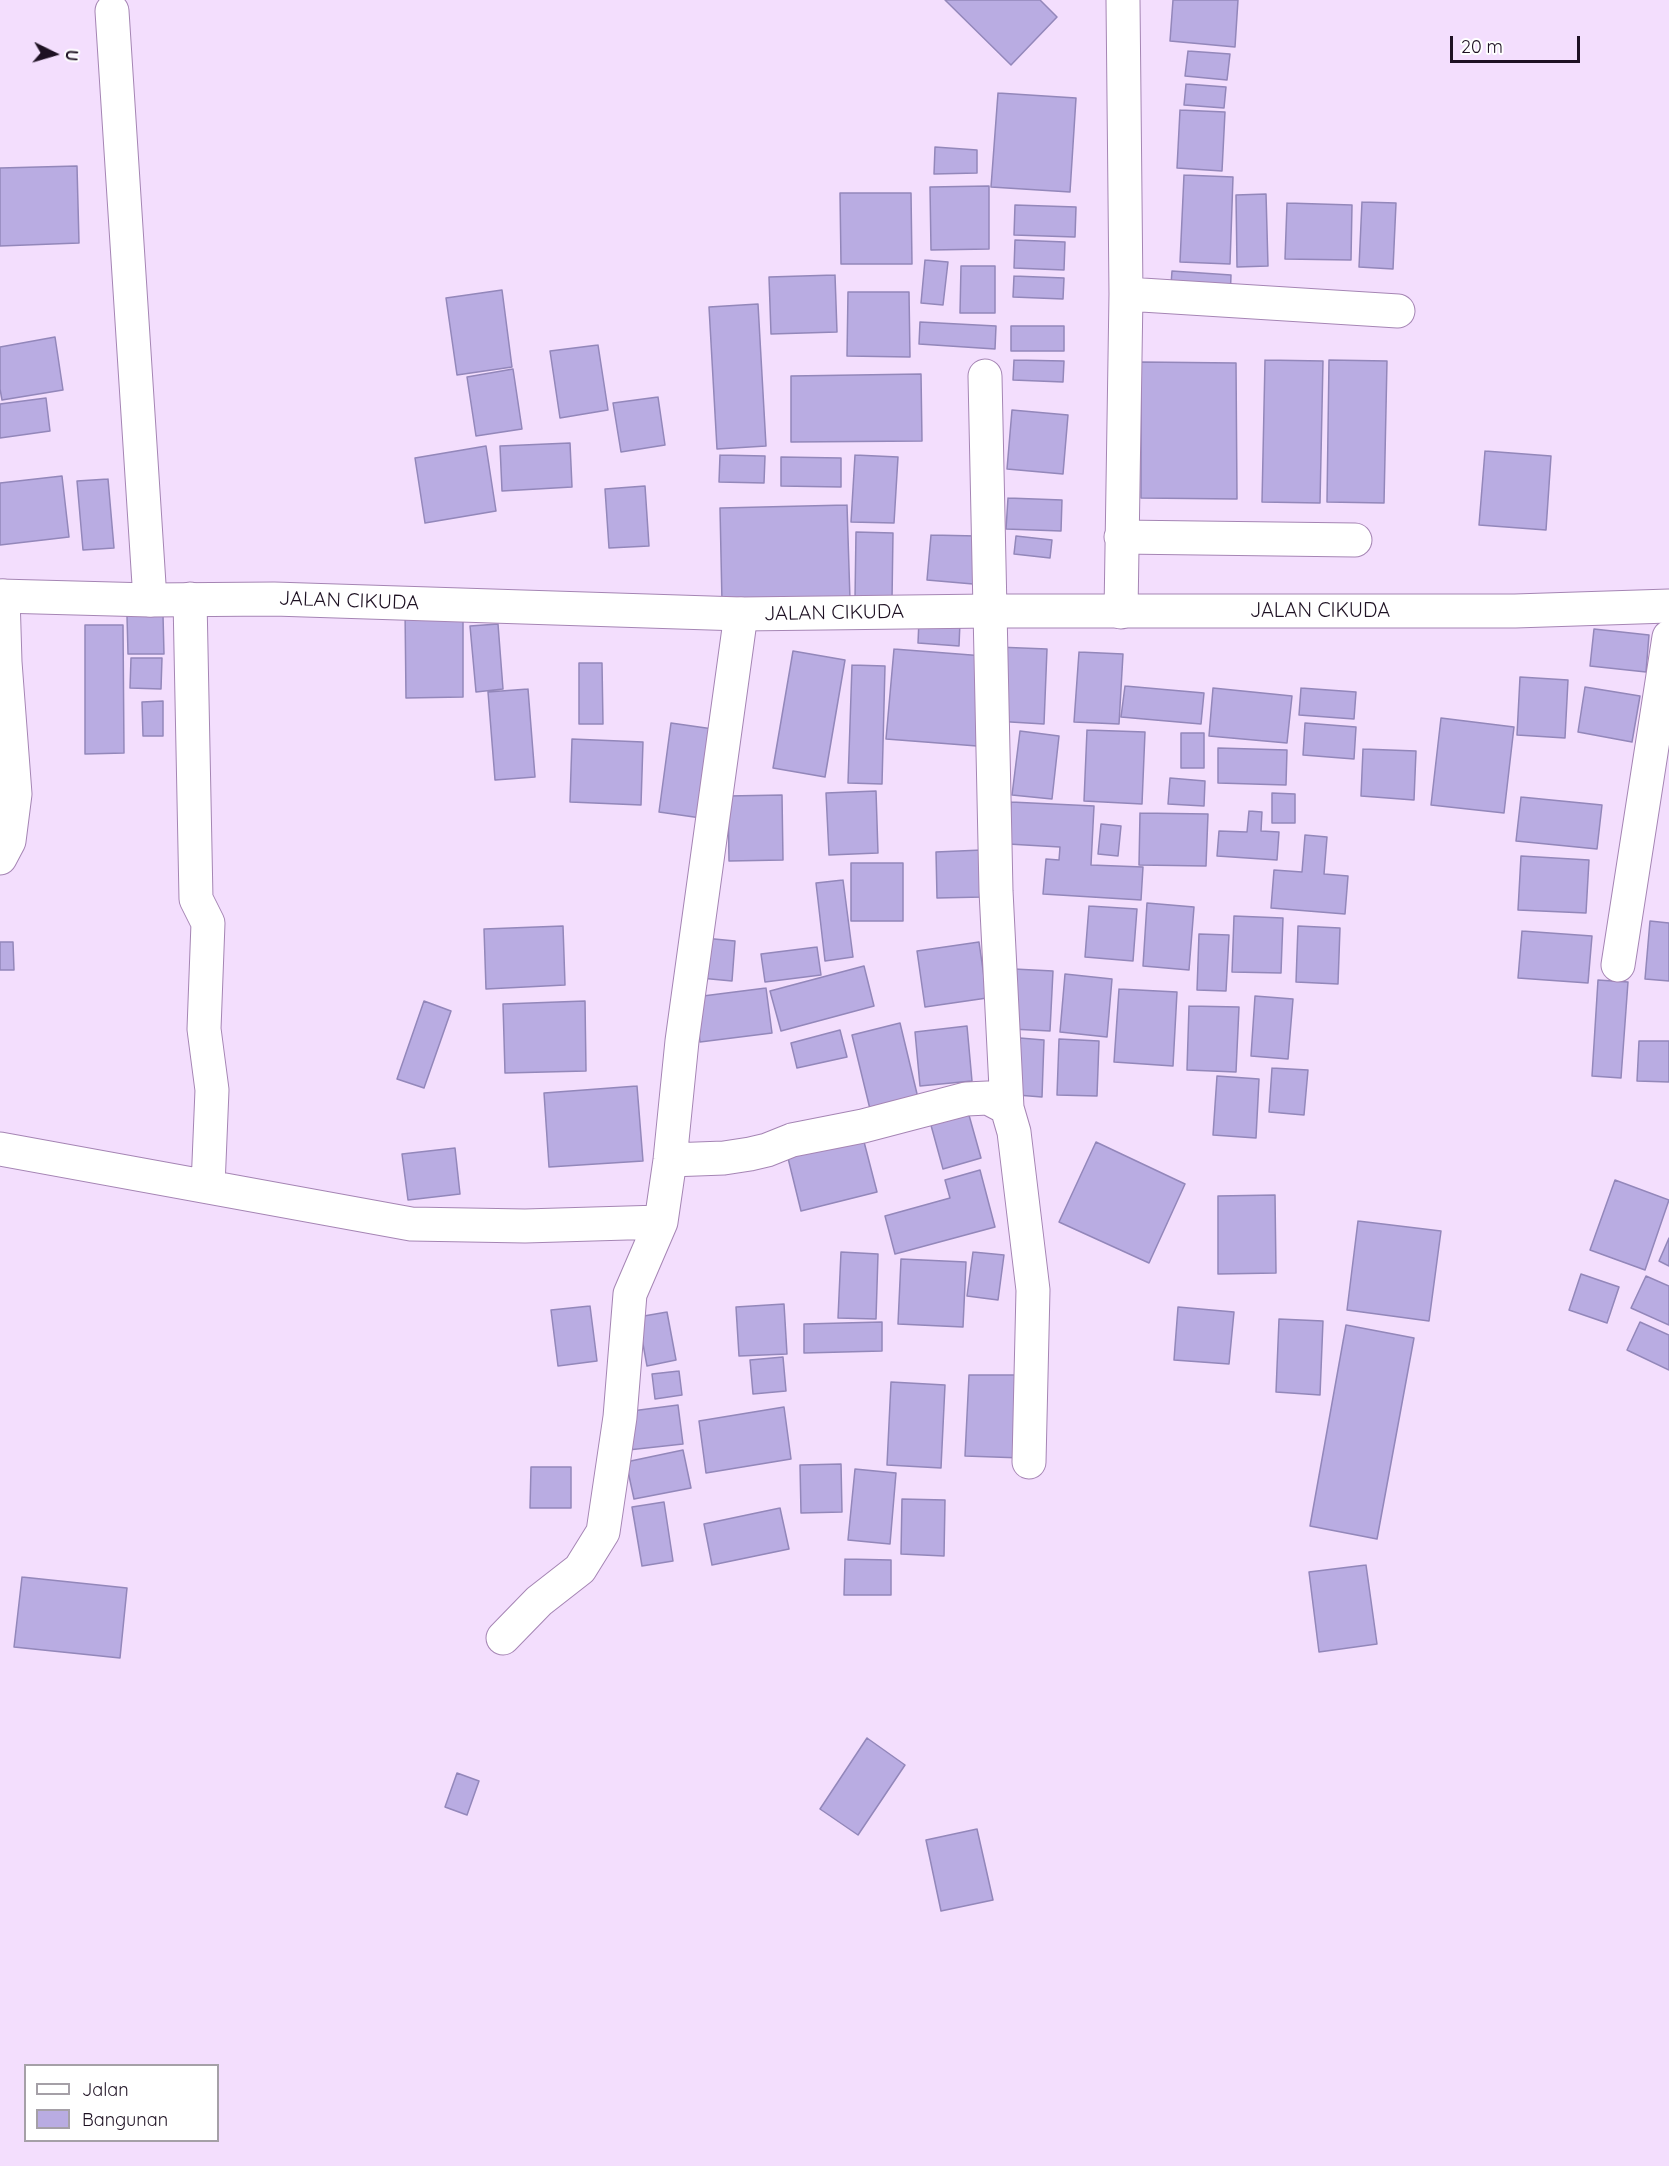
<!DOCTYPE html>
<html>
<head>
<meta charset="utf-8">
<style>
	body { margin:0 }
	#map { position:relative; width:1669px; height:2166px; overflow:hidden; background:#f3defd; font-family:Quicksand,sans-serif }
	canvas { display:block }
	.legend { position:absolute; left:24px; top:2064px; width:195px; height:78px; box-sizing:border-box; background:#fff; border:2px solid #a5a0a7; margin:0; padding:8px 10px; list-style:none; font-size:18px; color:#1e1123 }
	.legend li { display:flex; align-items:center; gap:12px; height:30px }
	.legend b { width:30px; border:2px solid #a5a0a7 }
	.north { position:absolute; left:24px; top:24px; width:60px; height:60px; -webkit-text-stroke:4px #fff; paint-order:stroke; rotate:95deg; font-size:16px; font-weight:700; line-height:24px; text-align:center; color:#1e1123 }
	.north::after { content:''; display:block; margin:auto; width:21px; height:27px; background:#1e1123; clip-path:polygon(50% 0,100% 100%,50% 72%,0 100%) }
	.scale { position:absolute; left:1450px; top:36px; width:130px; height:27px; box-sizing:border-box; border:3px solid #1e1123; border-top:0; padding-left:8px; font-size:18px; line-height:21px; white-space:nowrap; color:#1e1123; -webkit-text-stroke:4px #fff; paint-order:stroke }
</style>
</head>
<body>
<div id="map">
<canvas width="1669" height="2166"></canvas>
<ul class="legend">
<li><b style="height:8px;background:#fff"></b>Jalan</li>
<li><b style="height:16px;background:#b9ace2"></b>Bangunan</li>
</ul>
<div class="north">U</div>
<div class="scale">20 m</div>
</div>
<script>
const context = document.querySelector('canvas').getContext('2d');
context.lineJoin = 'round';
function fill(path, color) { context.fillStyle = color; context.fill(path, 'evenodd'); }
const toPath = rows => new Path2D(rows.map(r => 'M' + r).join(''));
function stroke(path, color, width, dash) { context.strokeStyle = color; context.lineWidth = width; context.lineCap = dash ? 'butt' : 'round'; context.setLineDash(dash || []); context.stroke(path); }
function write(font, color, halo, rows, align = 'center') {
  context.font = font + ' Quicksand,sans-serif'; context.lineWidth = 4.5; context.setLineDash([]); context.textBaseline = 'middle'; context.strokeStyle = halo; context.fillStyle = color; for (const [text, x, y, turn = 0] of rows) {
    context.save(); context.translate(x, y); context.rotate((+turn || 0) * Math.PI / 180); context.textAlign = isNaN(turn) ? turn : align; if (halo) context.strokeText(text, 0, 0); context.fillText(text, 0, 0); context.restore();
  }
}
const building = toPath([
	[945,0,1040,0,1057,17,1011,65,945,0],
	[1173,0,1238,0,1235,47,1170,41,1173,0],
	[1188,51,1230,54,1227,80,1185,76,1188,51],
	[1186,84,1226,87,1224,108,1184,105,1186,84],
	[998,93,1076,98,1070,192,991,187,998,93],
	[1180,110,1225,112,1222,171,1177,168,1180,110],
	[935,147,977,150,977,173,934,174,935,147],
	[77,166,79,243,0,246,0,168,77,166],
	[1184,175,1233,177,1230,264,1180,262,1184,175],
	[989,186,989,249,931,250,930,187,989,186],
	[840,193,911,193,912,264,841,264,840,193],
	[1266,194,1268,266,1237,267,1236,195,1266,194],
	[1362,202,1396,203,1393,269,1359,267,1362,202],
	[1287,203,1352,205,1351,260,1285,259,1287,203],
	[1015,205,1076,207,1075,237,1014,235,1015,205],
	[1015,240,1065,242,1064,270,1014,268,1015,240],
	[925,260,948,262,943,305,921,303,925,260],
	[961,266,995,266,995,313,960,313,961,266],
	[1172,271,1231,275,1230,302,1170,299,1172,271],
	[835,275,837,332,771,334,769,277,835,275],
	[1014,276,1064,278,1063,299,1013,297,1014,276],
	[502,290,512,367,457,375,446,298,502,290],
	[848,292,909,292,910,357,847,356,848,292],
	[758,304,766,446,717,449,709,307,758,304],
	[920,322,996,326,995,349,919,344,920,322],
	[1011,326,1064,326,1064,351,1011,351,1011,326],
	[55,337,63,390,2,400,0,389,0,347,55,337],
	[598,345,608,410,560,418,550,351,598,345],
	[1014,360,1064,361,1063,382,1013,380,1014,360],
	[1265,360,1323,361,1320,503,1262,502,1265,360],
	[1329,360,1387,361,1384,503,1327,502,1329,360],
	[1141,362,1236,363,1237,499,1141,498,1141,362],
	[513,369,522,429,476,436,467,377,513,369],
	[921,374,922,441,791,442,791,376,921,374],
	[658,397,665,445,621,452,613,403,658,397],
	[46,398,50,431,0,438,0,404,46,398],
	[1012,410,1068,415,1063,474,1007,469,1012,410],
	[570,443,572,487,502,491,500,446,570,443],
	[486,446,496,511,425,523,415,458,486,446],
	[1485,451,1551,456,1546,530,1479,525,1485,451],
	[720,455,765,456,764,483,719,482,720,455],
	[855,455,898,457,894,523,851,522,855,455],
	[781,457,841,458,841,487,781,486,781,457],
	[62,476,69,537,0,545,0,483,62,476],
	[108,479,114,548,83,550,77,481,108,479],
	[645,486,649,546,609,548,605,489,645,486],
	[1008,498,1062,500,1061,531,1006,529,1008,498],
	[847,505,850,600,722,603,720,508,847,505],
	[856,532,893,533,892,600,855,599,856,532],
	[931,535,977,536,973,584,927,580,931,535],
	[1016,536,1052,540,1050,558,1014,554,1016,536],
	[463,608,463,697,406,698,405,609,463,608],
	[163,615,164,654,128,654,127,616,163,615],
	[919,620,960,622,959,646,918,643,919,620],
	[498,624,503,689,476,692,470,626,498,624],
	[85,625,123,625,124,753,85,754,85,625],
	[1594,629,1649,635,1646,672,1590,666,1594,629],
	[997,647,1047,649,1044,724,994,721,997,647],
	[894,649,984,656,977,746,886,739,894,649],
	[793,651,845,660,825,777,773,768,793,651],
	[1079,652,1123,654,1119,724,1074,722,1079,652],
	[131,658,162,658,161,689,130,688,131,658],
	[579,663,602,663,603,724,579,724,579,663],
	[852,665,885,666,882,784,848,783,852,665],
	[1520,677,1568,680,1565,738,1517,735,1520,677],
	[1125,686,1204,693,1201,724,1121,717,1125,686],
	[1585,687,1640,696,1632,742,1578,732,1585,687],
	[1213,688,1292,696,1287,743,1209,736,1213,688],
	[1301,688,1356,692,1354,719,1299,715,1301,688],
	[528,689,535,777,495,780,488,692,528,689],
	[163,701,163,736,143,736,142,702,163,701],
	[1441,718,1514,727,1504,813,1431,805,1441,718],
	[671,723,720,730,708,819,659,812,671,723],
	[1305,723,1356,727,1354,759,1303,755,1305,723],
	[1087,730,1145,732,1142,804,1084,801,1087,730],
	[1020,731,1059,736,1052,799,1012,795,1020,731],
	[1181,733,1204,733,1204,768,1181,768,1181,733],
	[572,739,643,742,641,805,570,802,572,739],
	[1218,748,1287,750,1286,785,1218,783,1218,748],
	[1363,749,1416,751,1414,800,1361,796,1363,749],
	[1170,778,1205,781,1204,806,1168,804,1170,778],
	[876,791,878,853,829,855,826,793,876,791],
	[1272,793,1295,794,1295,823,1272,823,1272,793],
	[782,795,783,860,729,861,728,796,782,795],
	[1521,797,1602,805,1597,849,1516,841,1521,797],
	[1011,802,1094,806,1091,865,1143,867,1141,900,1043,894,1046,859,1059,860,1060,847,1008,844,1011,802],
	[1249,811,1262,812,1261,831,1279,832,1277,860,1217,856,1219,831,1247,832,1249,811],
	[1140,813,1208,814,1206,866,1139,865,1140,813],
	[1101,824,1121,826,1118,856,1098,854,1101,824],
	[1305,835,1327,837,1324,874,1348,876,1345,914,1271,908,1274,870,1302,872,1305,835],
	[982,850,983,897,937,898,936,852,982,850],
	[1521,856,1589,860,1586,913,1518,910,1521,856],
	[851,863,903,863,903,921,851,921,851,863],
	[843,880,853,957,825,961,816,883,843,880],
	[1147,903,1194,907,1189,970,1143,966,1147,903],
	[1089,906,1137,909,1133,961,1085,957,1089,906],
	[1234,916,1283,918,1281,973,1232,972,1234,916],
	[1650,921,1669,923,1669,981,1645,979,1650,921],
	[563,926,565,985,486,989,484,929,563,926],
	[1298,926,1340,928,1338,984,1296,982,1298,926],
	[1522,931,1592,936,1588,983,1518,978,1522,931],
	[1199,934,1229,935,1226,991,1197,990,1199,934],
	[704,938,735,941,732,981,700,978,704,938],
	[0,942,13,942,14,970,0,970,0,942],
	[979,942,987,998,925,1007,917,951,979,942],
	[817,947,821,975,765,982,761,954,817,947],
	[864,966,874,1006,781,1031,770,991,864,966],
	[1014,969,1053,971,1050,1031,1011,1029,1014,969],
	[1065,974,1112,979,1107,1037,1060,1032,1065,974],
	[1598,980,1628,982,1621,1078,1592,1076,1598,980],
	[766,988,772,1033,700,1042,695,997,766,988],
	[1119,989,1177,992,1173,1066,1114,1062,1119,989],
	[1255,996,1293,999,1288,1059,1251,1056,1255,996],
	[424,1001,451,1011,424,1088,397,1079,424,1001],
	[585,1001,586,1071,505,1073,503,1004,585,1001],
	[1189,1006,1239,1007,1236,1072,1187,1070,1189,1006],
	[900,1023,918,1098,870,1109,852,1035,900,1023],
	[967,1026,972,1081,920,1086,915,1032,967,1026],
	[840,1030,847,1057,797,1068,791,1043,840,1030],
	[1020,1038,1044,1040,1042,1097,1017,1095,1020,1038],
	[1059,1039,1099,1041,1097,1096,1057,1095,1059,1039],
	[1639,1041,1669,1041,1669,1082,1637,1081,1639,1041],
	[1272,1068,1308,1070,1304,1115,1269,1112,1272,1068],
	[1217,1076,1259,1079,1256,1138,1213,1135,1217,1076],
	[637,1086,643,1161,549,1167,544,1093,637,1086],
	[967,1108,981,1158,943,1169,929,1118,967,1108],
	[862,1134,877,1192,801,1211,787,1154,862,1134],
	[1096,1142,1185,1184,1149,1263,1059,1222,1096,1142],
	[455,1148,460,1194,408,1200,402,1154,455,1148],
	[980,1170,995,1227,895,1254,885,1216,950,1198,945,1180,980,1170],
	[1615,1180,1669,1200,1645,1270,1590,1250,1615,1180],
	[1275,1195,1276,1273,1218,1274,1218,1196,1275,1195],
	[1358,1221,1441,1231,1429,1321,1347,1310,1358,1221],
	[1669,1238,1669,1266,1659,1261,1669,1238],
	[841,1252,878,1254,876,1319,838,1318,841,1252],
	[973,1252,1004,1255,998,1300,967,1296,973,1252],
	[901,1259,966,1262,963,1327,898,1324,901,1259],
	[1581,1274,1619,1287,1607,1323,1569,1310,1581,1274],
	[1646,1276,1669,1286,1669,1325,1631,1308,1646,1276],
	[784,1304,787,1354,739,1356,736,1307,784,1304],
	[590,1306,597,1361,558,1366,551,1310,590,1306],
	[1178,1307,1234,1312,1229,1364,1174,1360,1178,1307],
	[667,1312,676,1360,647,1366,638,1317,667,1312],
	[1279,1319,1323,1321,1320,1395,1276,1392,1279,1319],
	[882,1322,882,1351,804,1353,804,1324,882,1322],
	[1640,1322,1669,1335,1669,1370,1627,1350,1640,1322],
	[1346,1325,1414,1338,1377,1539,1310,1526,1346,1325],
	[783,1357,786,1391,753,1394,750,1360,783,1357],
	[679,1371,682,1395,655,1399,652,1374,679,1371],
	[969,1375,1022,1375,1022,1458,965,1456,969,1375],
	[891,1382,945,1385,941,1468,887,1465,891,1382],
	[678,1405,683,1444,628,1450,624,1412,678,1405],
	[784,1407,791,1459,706,1473,699,1421,784,1407],
	[683,1450,691,1488,634,1499,626,1462,683,1450],
	[841,1464,842,1512,801,1513,800,1465,841,1464],
	[531,1467,571,1467,571,1508,530,1508,531,1467],
	[855,1469,896,1473,890,1544,848,1540,855,1469],
	[902,1499,945,1500,944,1556,901,1554,902,1499],
	[664,1502,673,1561,642,1566,632,1507,664,1502],
	[780,1508,789,1549,712,1565,704,1524,780,1508],
	[845,1559,891,1560,891,1595,844,1595,845,1559],
	[1366,1565,1377,1644,1319,1652,1309,1572,1366,1565],
	[22,1577,127,1588,120,1658,14,1647,22,1577],
	[867,1738,905,1765,858,1835,820,1809,867,1738],
	[457,1773,479,1781,467,1815,445,1807,457,1773],
	[977,1829,993,1900,941,1911,926,1840,977,1829]
]);
const minor = toPath([
	[112,11,150,600],
	[1126,294,1398,311],
	[985,376,996,891,1007,1108,1014,1132,1033,1290,1029,1462],
	[1121,537,1355,540],
	[190,599,196,899,208,923,204,1029,212,1090,208,1186],
	[1121,612,1126,294,1123,0],
	[0,858,9,841,15,794,5,662,3,596],
	[1618,965,1669,637],
	[0,1149,411,1224,525,1226,661,1222],
	[670,1160,724,1158,750,1154,767,1150,792,1140,863,1126,966,1099,988,1098,1007,1108],
	[503,1638,539,1601,580,1569,603,1532,620,1417,630,1294,661,1222,670,1160,682,1041,741,614]
]);
const tertiary = toPath([
	[0,596,150,600,274,599,741,614,989,611,1515,611,1669,606]
]);
const streetNames = [
	["JALAN CIKUDA",349,601,2],
	["JALAN CIKUDA",1320,611],
	["JALAN CIKUDA",834,613,-1]
];
fill(building, '#b9ace2');
stroke(building, '#9387ba', 1.5);
stroke(minor, '#a585b4', 35);
stroke(tertiary, '#a585b4', 35);
stroke(minor, '#fff', 33);
stroke(tertiary, '#fff', 33);
write('20px', '#1e1123', '#fff', streetNames);
</script>
</body>
</html>
